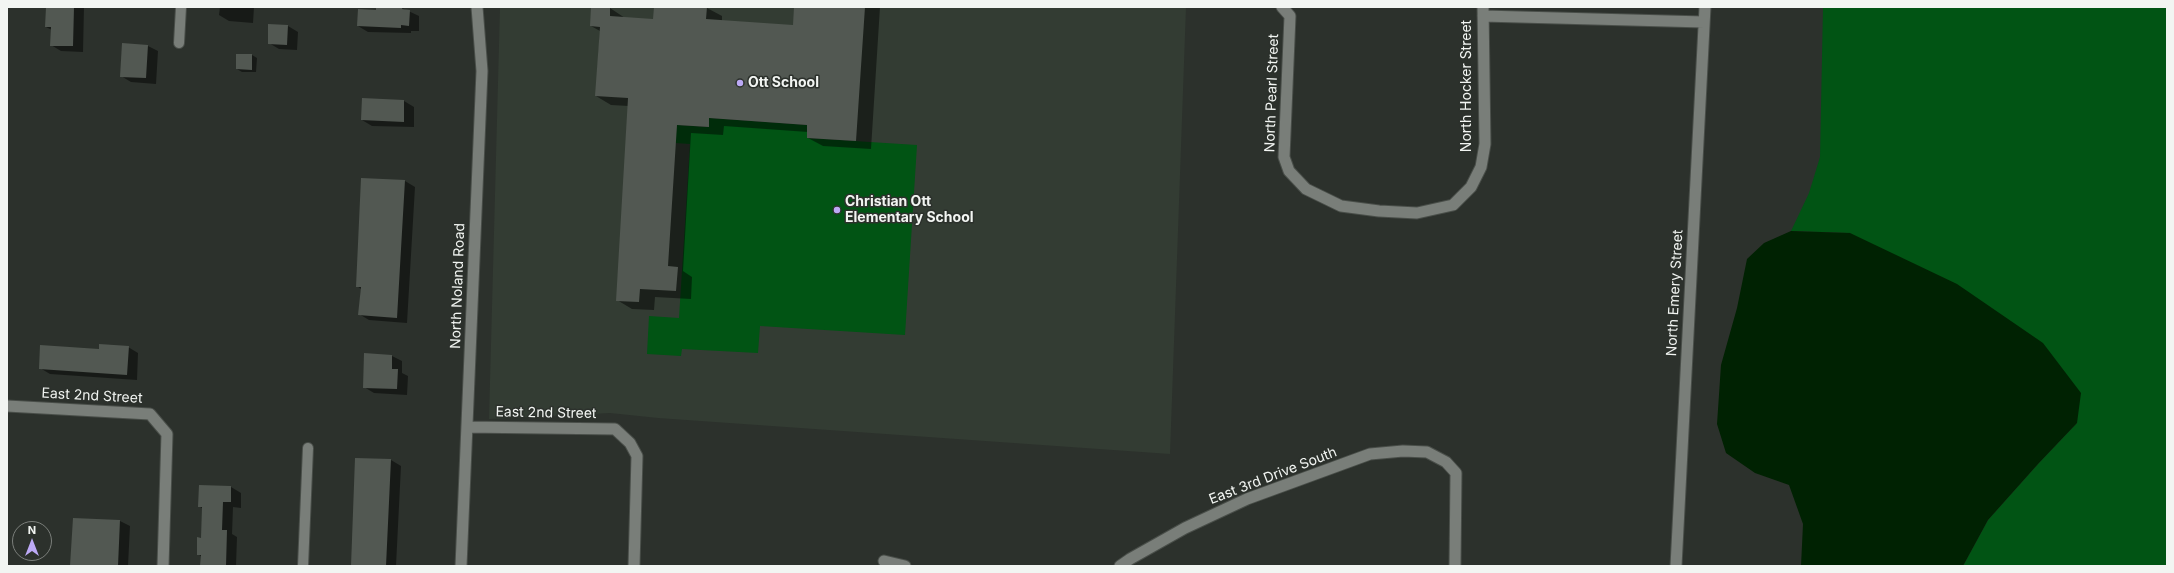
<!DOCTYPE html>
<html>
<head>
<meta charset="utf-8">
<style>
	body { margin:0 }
	#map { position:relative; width:2174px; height:573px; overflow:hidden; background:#2c312c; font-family:Inter,sans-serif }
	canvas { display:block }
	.frame { position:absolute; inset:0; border:8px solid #f2f5f2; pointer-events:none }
	.north { position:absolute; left:12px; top:521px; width:40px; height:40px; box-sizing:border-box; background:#2c312c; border:1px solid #7b7f7b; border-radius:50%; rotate:0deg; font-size:11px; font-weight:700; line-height:16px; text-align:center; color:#f2f5f2 }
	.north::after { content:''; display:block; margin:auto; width:14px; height:18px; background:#bca9f5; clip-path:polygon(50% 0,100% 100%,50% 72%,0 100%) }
</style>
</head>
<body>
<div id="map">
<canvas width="2174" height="573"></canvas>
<div class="frame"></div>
<div class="north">N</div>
</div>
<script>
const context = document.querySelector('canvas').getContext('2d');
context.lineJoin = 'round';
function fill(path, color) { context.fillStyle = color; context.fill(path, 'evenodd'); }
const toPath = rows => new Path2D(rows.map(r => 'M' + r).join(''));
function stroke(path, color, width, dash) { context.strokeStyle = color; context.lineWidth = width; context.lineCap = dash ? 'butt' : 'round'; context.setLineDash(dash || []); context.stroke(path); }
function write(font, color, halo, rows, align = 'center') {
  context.font = font + ' Inter,sans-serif'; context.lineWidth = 3; context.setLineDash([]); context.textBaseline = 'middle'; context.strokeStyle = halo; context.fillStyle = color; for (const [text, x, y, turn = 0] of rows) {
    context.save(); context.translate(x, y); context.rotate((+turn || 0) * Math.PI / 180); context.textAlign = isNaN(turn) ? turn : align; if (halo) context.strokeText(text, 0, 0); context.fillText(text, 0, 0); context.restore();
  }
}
const built = toPath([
	[500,7,1186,7,1170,454,658,418,610,413,489,419]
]);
const green = toPath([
	[1823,7,2167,7,2167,566,1963,566,1988,520,2038,464,2077,423,1850,233,1791,231,1809,193,1820,157],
	[709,118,807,125,807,138,917,145,905,335,760,326,758,353,682,349,681,356,647,354,649,316,679,318,690,144,675,143,677,125,708,127]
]);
const water = toPath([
	[1791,231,1850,233,1957,284,2043,343,2081,393,2077,423,2038,464,1988,520,1963,566,1801,566,1803,524,1789,485,1755,473,1726,453,1717,424,1721,365,1737,308,1747,259,1764,243]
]);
const shadow = toPath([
	[47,7,84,7,83,52,61,51,51,45,52,30,46,27],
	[220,7,254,7,253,23,229,21,219,15],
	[655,7,707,8,722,16,722,21,794,26,795,7,880,7,871,149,823,146,808,138,808,132,724,126,723,135,691,133,683,271,692,277,691,299,655,297,654,310,632,309,617,300,629,106,611,105,596,96,600,31,591,26,610,8,625,18,654,20],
	[402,8,419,16,419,31,411,31,411,33,368,32,358,26,377,11],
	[269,25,288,26,298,32,297,50,279,49,269,43],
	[148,46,158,51,156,84,131,82,121,76],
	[237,55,252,55,257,58,256,72,242,72,237,69],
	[363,100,404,101,414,107,414,127,372,126,362,120],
	[362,179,405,181,415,187,407,323,369,320,359,314,361,289,357,286],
	[128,347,138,353,137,380,50,374,40,368,100,350],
	[365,355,392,356,402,361,402,373,408,376,407,395,374,393,364,387],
	[391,460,401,466,396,566,351,566],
	[200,486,231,487,241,493,241,508,233,507,232,534,237,537,236,566,201,566,202,557,198,554,202,539,203,509,199,506],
	[74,519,120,521,130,526,128,566,72,566]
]);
const building = toPath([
	[46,7,74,7,73,46,50,46,51,27,45,27],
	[376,7,403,7,402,9,410,10,409,26,401,25,401,28,357,26,358,9,376,10],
	[591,7,610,7,610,16,653,19,654,7,707,7,706,19,793,25,794,7,865,7,856,141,807,138,807,125,709,118,709,127,677,125,668,266,678,267,676,291,640,289,639,302,616,301,628,98,595,96,600,27,590,26],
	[268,24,288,25,287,45,268,44],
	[122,43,148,45,146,78,120,77],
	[236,54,252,54,252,70,236,69],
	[362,98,404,100,404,122,361,120],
	[361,178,405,180,397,318,358,315,361,287,356,287],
	[99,344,129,346,127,375,39,369,40,345,99,349],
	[364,353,392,355,392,369,398,369,397,389,363,388],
	[355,458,391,459,386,566,351,566],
	[199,485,231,486,231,502,223,502,222,530,227,530,226,566,200,566,201,555,197,555,197,537,201,538,202,507,198,507],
	[73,518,120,520,118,566,70,566]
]);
const service = toPath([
	[179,43,181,7],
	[303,566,308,448]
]);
const minor = toPath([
	[1282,7,1290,16,1284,157,1289,171,1306,189,1341,206,1379,211,1417,213,1453,205,1471,187,1481,167,1485,144,1483,7],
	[1483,16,1704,22],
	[7,406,150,414,167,434,163,566],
	[467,427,615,429,630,443,637,456,634,566],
	[884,561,905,566],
	[461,566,482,71,477,7],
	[1120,566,1130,559,1185,528,1247,499,1370,454,1403,451,1427,452,1446,462,1456,473,1455,566],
	[1676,566,1705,7]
]);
const markers = [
	[740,83,4,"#bca9f5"],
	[837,210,4,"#bca9f5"]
];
const poiNames = [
	["Ott School",748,83],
	["Christian Ott",845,202],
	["Elementary School",845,218]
];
const streetNames = [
	["North Hocker Street",1467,86,-90],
	["North Pearl Street",1272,93,-88],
	["North Noland Road",458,286,-88],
	["North Emery Street",1675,293,-87],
	["East 2nd Street",92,396,3],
	["East 2nd Street",546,413,1],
	["East 3rd Drive South",1273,476,-21]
];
fill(built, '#333c33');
fill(green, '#015414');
fill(water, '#002202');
fill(shadow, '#0007');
fill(building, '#525852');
stroke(service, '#494e49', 12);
stroke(minor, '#494e49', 13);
stroke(service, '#797e79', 10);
stroke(minor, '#797e79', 11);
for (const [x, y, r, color] of markers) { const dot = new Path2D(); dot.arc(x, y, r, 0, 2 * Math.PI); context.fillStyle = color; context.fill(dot); stroke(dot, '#2c312c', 1.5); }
write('bold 14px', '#f2f5f2', '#2c312c', poiNames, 'left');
write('14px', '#f2f5f2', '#2c312c', streetNames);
</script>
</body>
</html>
